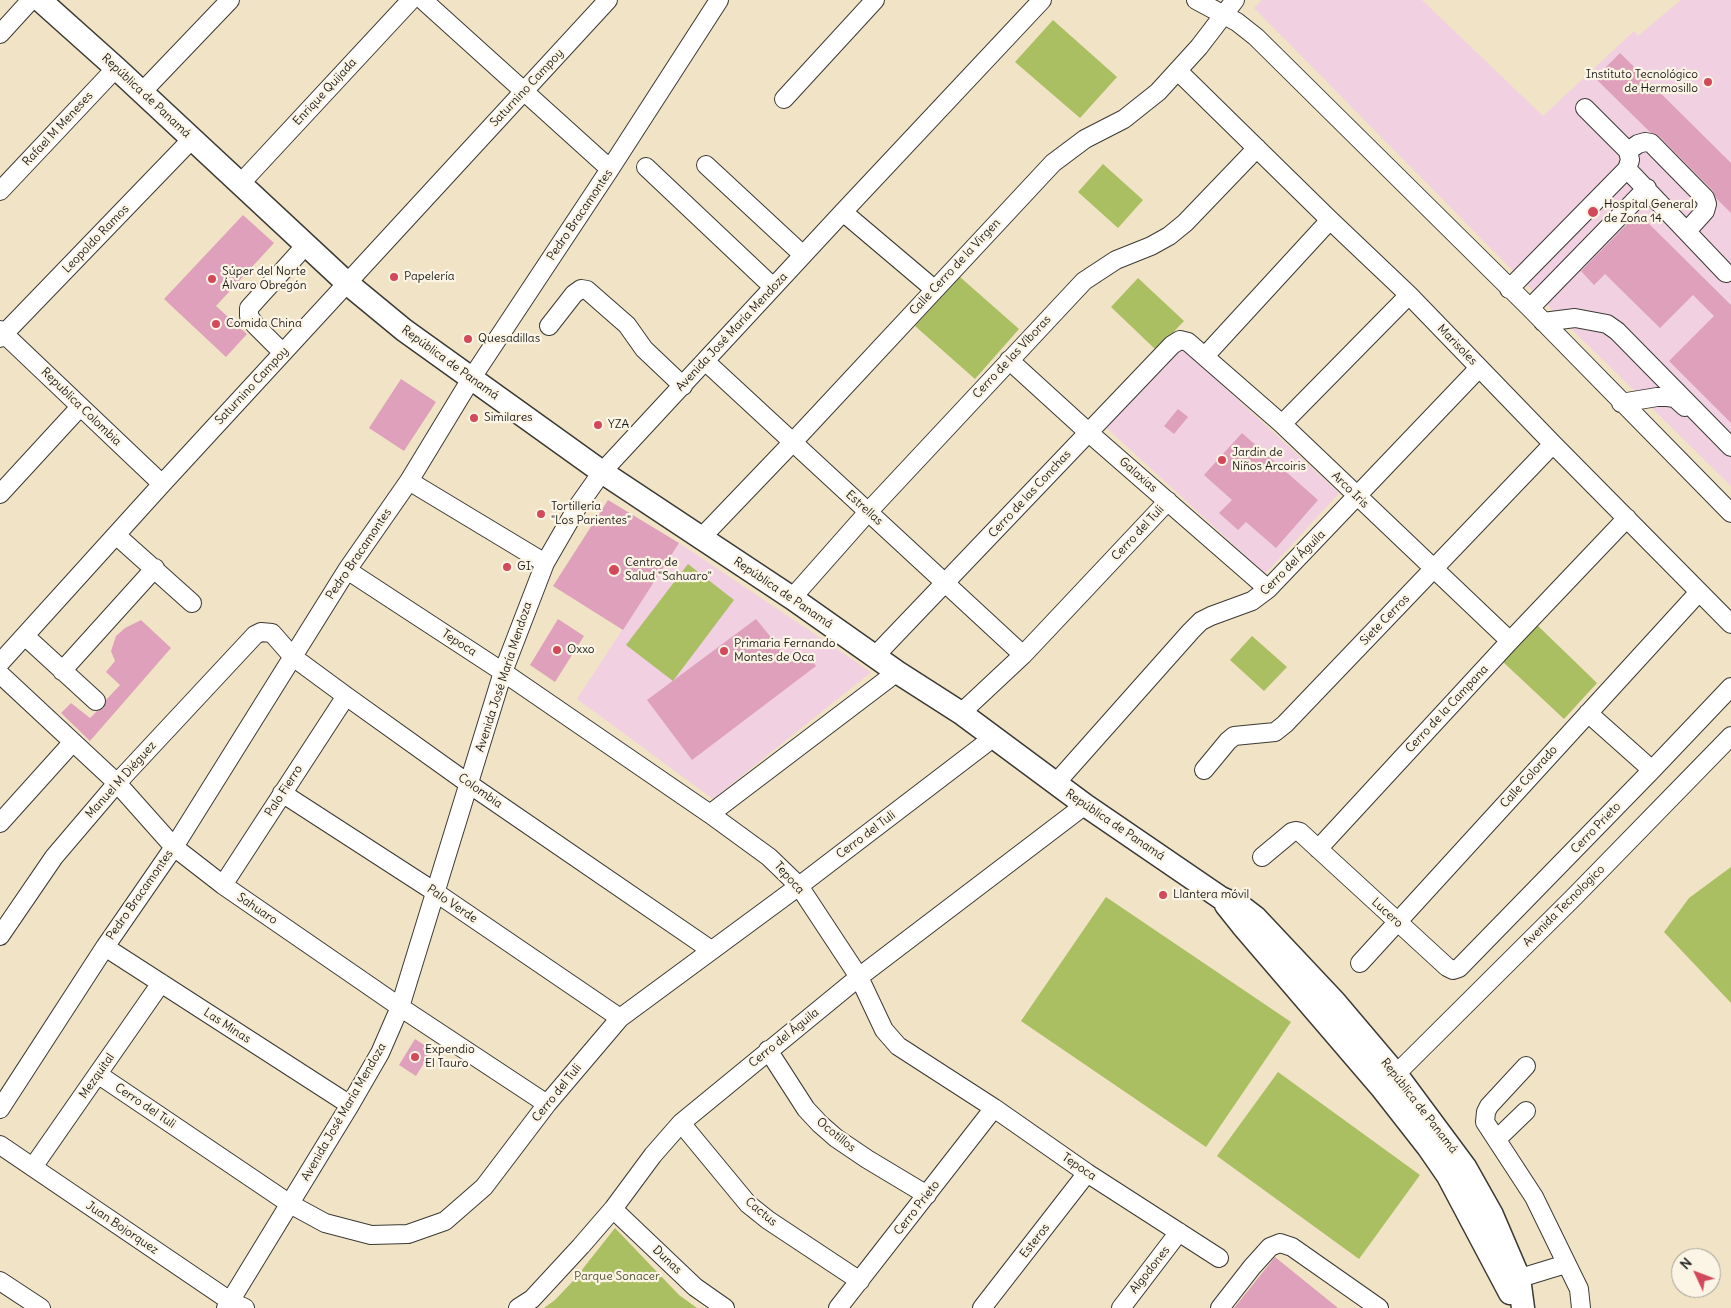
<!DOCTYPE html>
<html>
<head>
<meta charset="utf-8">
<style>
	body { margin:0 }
	#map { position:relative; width:1731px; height:1308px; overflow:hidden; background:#f1e3c5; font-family:Delius,sans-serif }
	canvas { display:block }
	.north { position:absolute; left:1671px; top:1248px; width:50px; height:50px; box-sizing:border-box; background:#fcf5e5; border:1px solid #a29e95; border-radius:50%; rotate:313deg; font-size:14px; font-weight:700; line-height:20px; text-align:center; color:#1c1c1c }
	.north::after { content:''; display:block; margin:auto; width:18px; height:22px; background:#d1495b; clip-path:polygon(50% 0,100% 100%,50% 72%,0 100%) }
</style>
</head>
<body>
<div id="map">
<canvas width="1731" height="1308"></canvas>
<div class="north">N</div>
</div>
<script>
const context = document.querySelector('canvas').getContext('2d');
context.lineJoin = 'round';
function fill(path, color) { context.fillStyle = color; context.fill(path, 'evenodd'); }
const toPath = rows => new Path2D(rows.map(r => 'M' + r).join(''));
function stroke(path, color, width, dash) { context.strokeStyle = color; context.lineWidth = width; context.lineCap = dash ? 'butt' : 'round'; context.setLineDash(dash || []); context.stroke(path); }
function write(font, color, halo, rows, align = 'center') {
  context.font = font + ' Delius,sans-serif'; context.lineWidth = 4.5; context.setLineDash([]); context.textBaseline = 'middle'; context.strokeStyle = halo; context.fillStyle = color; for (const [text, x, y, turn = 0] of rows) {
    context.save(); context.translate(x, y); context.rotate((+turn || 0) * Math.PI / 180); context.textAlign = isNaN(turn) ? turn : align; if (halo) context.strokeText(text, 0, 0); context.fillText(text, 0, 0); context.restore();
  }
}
const built = toPath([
	[1262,0,1422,0,1543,116,1634,31,1638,36,1681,0,1731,0,1731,486,1537,295,1254,8],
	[1180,346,1339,493,1265,574,1106,427],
	[679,543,871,672,713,799,577,699]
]);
const green = toPath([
	[1053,20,1117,77,1080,118,1015,62],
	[1103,164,1143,200,1118,228,1078,192],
	[960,277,1019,329,975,379,915,326],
	[1138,278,1184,321,1156,350,1111,307],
	[688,564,734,600,673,681,626,645],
	[1536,624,1597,683,1564,719,1502,661],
	[1252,636,1287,667,1264,691,1230,660],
	[1731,867,1731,1003,1664,932,1689,898],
	[1106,897,1291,1022,1206,1147,1021,1021],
	[1278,1072,1420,1175,1359,1259,1217,1156],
	[615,1228,679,1295,697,1308,544,1308,555,1300,574,1280]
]);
const building = toPath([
	[1620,53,1731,163,1731,213,1716,198,1713,191,1659,136,1650,132,1595,78],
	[1638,213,1731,305,1731,423,1669,361,1714,316,1693,295,1660,328,1605,274,1594,285,1581,271],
	[243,215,274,243,216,306,247,334,226,357,164,299],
	[401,379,436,402,404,451,369,428],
	[1178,409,1188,417,1174,434,1164,426],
	[1242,433,1318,500,1276,548,1246,522,1238,530,1219,513,1232,500,1204,475],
	[608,500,679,543,623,630,553,586],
	[558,619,584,636,555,682,530,665],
	[756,619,791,662,805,652,816,666,692,760,647,700],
	[141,620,171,648,90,741,61,713,71,703,90,718,97,711,104,708,106,700,120,685,106,672,115,661,111,651,116,636,125,628],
	[415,1039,432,1050,416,1076,399,1065],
	[1275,1257,1338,1308,1234,1308]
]);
const minor = toPath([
	[423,0,610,169],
	[1196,0,1237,22,1256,37,1530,308,1731,513],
	[0,34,31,0],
	[1178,71,1330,220,1409,295,1553,444,1731,624],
	[142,92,230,0],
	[784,99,875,0],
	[1628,151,1638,144,1645,142,1651,143,1705,198,1707,204,1705,211,1687,231],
	[706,165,803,255],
	[646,167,773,287],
	[1627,169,1726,273],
	[240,184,411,0],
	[0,191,116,68],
	[843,212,934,289],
	[1509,289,1627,169,1630,160,1628,151,1585,108],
	[1530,308,1647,188],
	[1543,322,1575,318,1607,324,1617,331,1731,447],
	[549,326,574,294,581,289,587,290,627,325,644,349,683,386],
	[0,330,162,484],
	[0,338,192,139],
	[283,353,255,325,249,316,249,308,306,245],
	[1205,356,1330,220],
	[1009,360,1088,432,1268,589],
	[705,361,1023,655],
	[1621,403,1657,397,1667,397,1675,398,1685,407],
	[1282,424,1409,295],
	[409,481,545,563],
	[0,494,80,407],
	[116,535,192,603],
	[701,538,792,443,1053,163,1085,139,1124,119,1158,92,1199,47,1235,0],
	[347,570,503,672,710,814,769,857,799,886,859,977,884,1030,898,1046,994,1108,1087,1173,1219,1258],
	[792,598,868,512,1084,281,1116,260,1151,246,1169,236,1185,223,1257,148],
	[25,636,96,701],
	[875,656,1172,345,1180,340,1188,342,1282,424,1510,641],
	[0,663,162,484,608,0],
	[62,671,155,568],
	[0,674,117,783,174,847,223,885,400,1007,547,1104],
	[961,713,1023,655,1168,501],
	[1588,713,1652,770],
	[1204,770,1228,741,1234,736,1275,732,1285,724,1553,444],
	[1055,784,1191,631,1201,621,1211,616,1252,601,1268,589,1479,368],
	[282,793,435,892,620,1018],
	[710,814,897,672],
	[0,823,72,743],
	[1318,849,1510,641,1627,518],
	[1262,857,1292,832,1296,831,1300,832,1447,967,1453,970,1459,968,1652,770,1731,687],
	[223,885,346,696],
	[0,936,54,857,117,783,255,635,261,632,272,633,293,657,346,696,469,784,711,950],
	[105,947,350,1105],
	[1360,963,1699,592],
	[768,1050,806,1109,820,1124,836,1138,867,1159,927,1195],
	[1526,1066,1489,1106,1486,1112,1485,1122,1534,1197,1579,1289,1581,1308],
	[1396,1074,1574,897,1731,736],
	[99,1075,290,1204,325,1223,371,1235,408,1234,445,1221,484,1187,547,1104,620,1018,799,886,994,737],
	[0,1109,105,947,174,847,347,570,409,481,471,379,610,169,719,0],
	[681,1123,748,1204,768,1220,860,1281],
	[1497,1139,1526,1111],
	[0,1145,230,1301,245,1308],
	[33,1167,161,983],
	[613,1209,695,1287,725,1308],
	[0,1281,41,1308],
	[1507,1282,1566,1264],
	[226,1308,350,1105,380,1053,400,1007,503,672,545,563,578,506,602,472,843,212,1042,0],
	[518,1308,532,1299,581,1246,613,1209,653,1155,681,1123,859,977,1085,805],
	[838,1308,994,1108],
	[982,1308,1087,1173],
	[1121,1308,1179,1232],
	[1220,1308,1252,1267,1270,1247,1280,1243,1292,1247,1379,1308]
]);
const major = toPath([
	[40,0,116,68,347,283,404,330,602,472,792,598,897,672,961,713,1085,805,1221,898,1243,908,1256,918,1335,1002,1396,1074,1465,1167,1492,1215,1519,1278,1523,1308],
	[1226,905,1242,925,1381,1087,1428,1147,1448,1176,1510,1293]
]);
const markers = [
	[1708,82,5,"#d1495b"],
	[1593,212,6,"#d1495b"],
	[394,277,5,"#d1495b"],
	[212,279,5,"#d1495b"],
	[216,324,5,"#d1495b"],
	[468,339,5,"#d1495b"],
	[474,418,5,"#d1495b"],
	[598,425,5,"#d1495b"],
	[1222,460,5,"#d1495b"],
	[541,514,5,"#d1495b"],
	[507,567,5,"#d1495b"],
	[614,570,6,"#d1495b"],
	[557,650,5,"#d1495b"],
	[724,651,5,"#d1495b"],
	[1163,895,5,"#d1495b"],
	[415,1057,5,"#d1495b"]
];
const poiNames = [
	["Instituto Tecnológico",1698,75,"right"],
	["de Hermosillo",1698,89,"right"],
	["Hospital General",1604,205],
	["de Zona 14",1604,219],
	["Súper del Norte",222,272],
	["Álvaro Obregón",222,286],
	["Papelería",404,277],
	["Comida China",226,324],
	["Quesadillas",478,339],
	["Similares",484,418],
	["YZA",608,425],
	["Jardin de",1232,453],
	["Niños Arcoiris",1232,467],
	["Tortillería",551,507],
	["\"Los Parientes\"",551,521],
	["Centro de",625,563],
	["Salud \"Sahuaro\"",625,577],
	["GI",517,567],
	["Primaria Fernando",734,644],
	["Montes de Oca",734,658],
	["Oxxo",567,650],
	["Llantera móvil",1173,895],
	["Expendio",425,1050],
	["El Tauro",425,1064]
];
const streetNames = [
	["Saturnino Campoy",527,88,-47],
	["Enrique Quijada",325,92,-47],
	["República de Panamá",146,96,43],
	["Rafael M Meneses",58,129,-47],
	["Pedro Bracamontes",580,215,-56],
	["Leopoldo Ramos",96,239,-46],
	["Calle Cerro de la Virgen",955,267,-47],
	["Avenida José María Mendoza",732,332,-47],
	["Marisoles",1457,345,46],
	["Cerro de las Víboras",1012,357,-47],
	["República de Panamá",450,363,36],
	["Saturnino Campoy",252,386,-47],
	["Republica Colombia",81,407,44],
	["Galaxias",1138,475,41],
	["Arco Iris",1350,490,44],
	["Cerro de las Conchas",1030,494,-47],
	["Estrellas",864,508,42],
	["Cerro del Tuli",1138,533,-47],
	["Pedro Bracamontes",359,554,-56],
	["Cerro del Águila",1293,563,-45],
	["República de Panamá",783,593,34],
	["Siete Cerros",1385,620,-46],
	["Tepoca",459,643,33],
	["Avenida José María Mendoza",504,677,-72],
	["Cerro de la Campana",1447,709,-47],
	["Calle Colorado",1529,777,-48],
	["Manuel M Diéguez",121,780,-48],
	["Palo Fierro",284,791,-57],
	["Colombia",480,791,35],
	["República de Panamá",1115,825,34],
	["Cerro Prieto",1596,828,-46],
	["Cerro del Tuli",866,835,-37],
	["Tepoca",789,878,48],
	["Pedro Bracamontes",140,895,-55],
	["Palo Verde",452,904,34],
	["Avenida Tecnologico",1564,906,-45],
	["Sahuaro",257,909,34],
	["Lucero",1387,913,42],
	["Las Minas",227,1026,33],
	["Cerro del Águila",784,1038,-39],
	["Mezquital",97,1076,-55],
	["Cerro del Tuli",557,1093,-51],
	["Cerro del Tuli",145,1106,34],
	["República de Panamá",1419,1106,52],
	["Avenida José María Mendoza",344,1112,-60],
	["Ocotillos",836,1135,39],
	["Tepoca",1079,1167,34],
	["Cerro Prieto",917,1208,-52],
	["Cactus",761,1212,40],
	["Juan Bojorquez",122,1228,34],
	["Esteros",1035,1241,-52],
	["Dunas",667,1260,44],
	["Algodones",1150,1270,-52]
];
const parkNames = [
	["Parque Sonacer",617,1277]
];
fill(built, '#f1d0e2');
fill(green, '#aabe62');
fill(building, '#dea0ba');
stroke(minor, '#3c3a35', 20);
stroke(major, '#3c3a35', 25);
stroke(minor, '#fff', 18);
stroke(major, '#fff', 22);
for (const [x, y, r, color] of markers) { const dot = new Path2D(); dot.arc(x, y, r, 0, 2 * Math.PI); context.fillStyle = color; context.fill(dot); stroke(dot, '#fcf5e5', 2); }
write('12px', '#1c1c1c', '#fcf5e5', poiNames, 'left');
write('12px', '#1c1c1c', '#fcf5e5', streetNames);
write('12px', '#4e5534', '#fcf5e5', parkNames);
</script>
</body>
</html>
